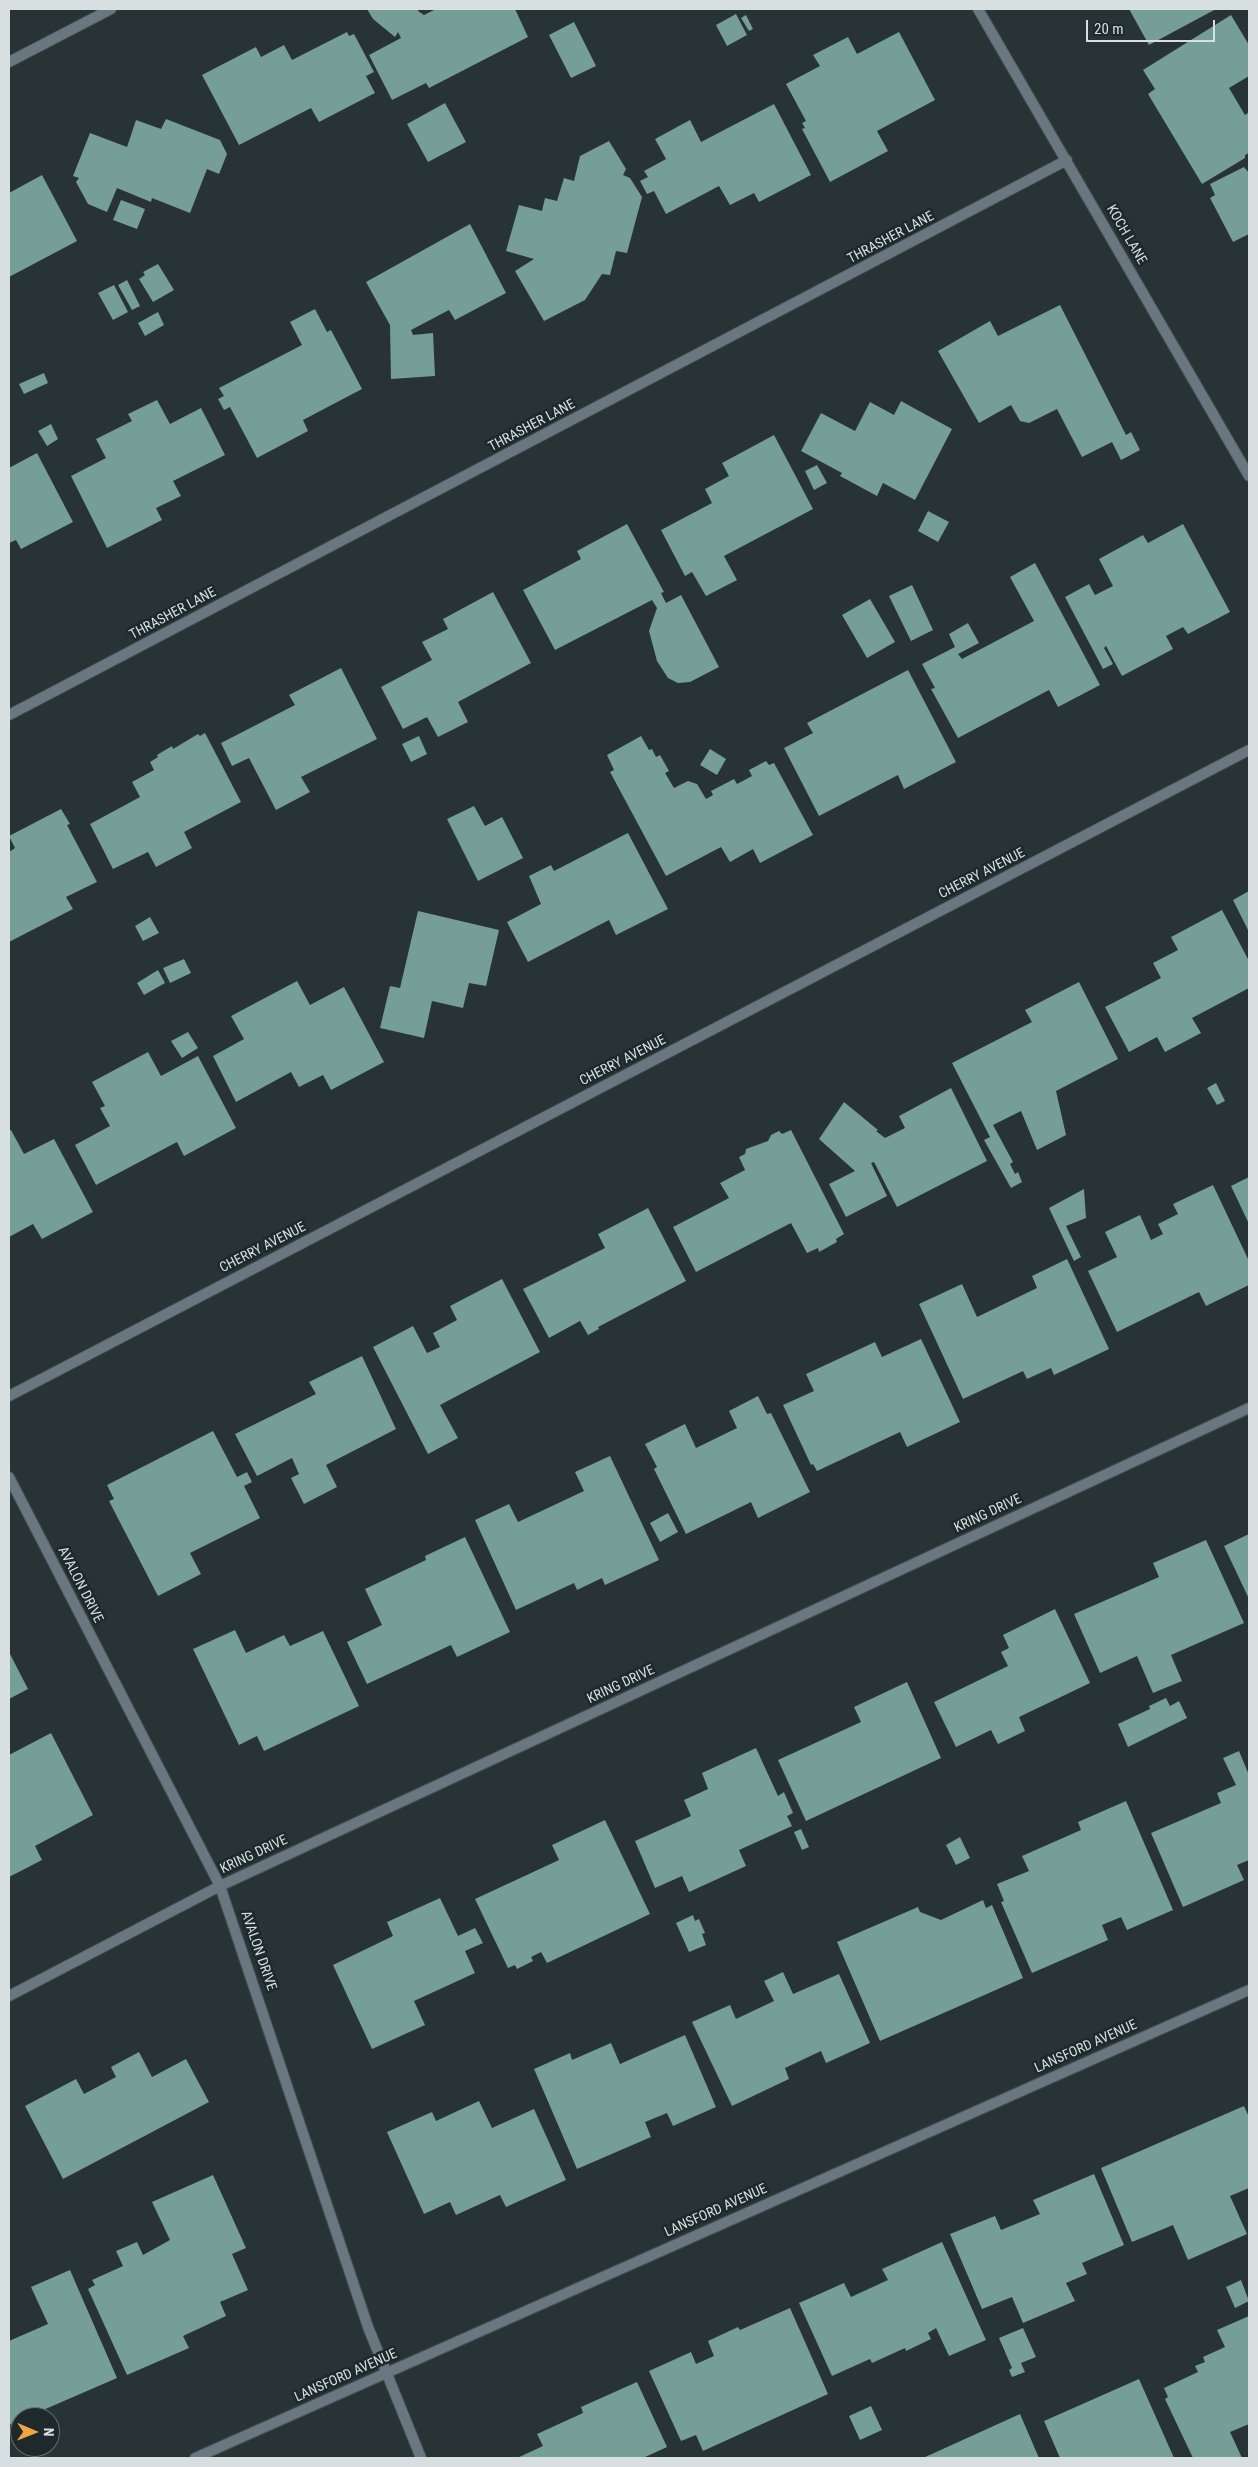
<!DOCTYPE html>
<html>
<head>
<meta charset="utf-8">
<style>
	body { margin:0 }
	#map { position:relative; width:1258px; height:2467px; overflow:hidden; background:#283335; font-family:"Roboto Condensed",sans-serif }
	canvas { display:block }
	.frame { position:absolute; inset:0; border:10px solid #d8dfe0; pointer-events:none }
	.north { position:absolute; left:10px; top:2407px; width:50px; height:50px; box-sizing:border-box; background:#1e292b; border:1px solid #687273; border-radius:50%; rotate:91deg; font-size:14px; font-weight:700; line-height:20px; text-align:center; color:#d8dfe0 }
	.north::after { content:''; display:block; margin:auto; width:18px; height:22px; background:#f4a344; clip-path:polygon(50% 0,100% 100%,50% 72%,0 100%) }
	.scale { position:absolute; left:1086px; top:20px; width:129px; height:22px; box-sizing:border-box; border:2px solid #d8dfe0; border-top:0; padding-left:6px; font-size:15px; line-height:18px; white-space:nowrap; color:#d8dfe0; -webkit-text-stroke:4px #1e292b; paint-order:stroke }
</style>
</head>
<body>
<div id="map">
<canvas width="1258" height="2467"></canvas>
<div class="frame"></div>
<div class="north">N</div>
<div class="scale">20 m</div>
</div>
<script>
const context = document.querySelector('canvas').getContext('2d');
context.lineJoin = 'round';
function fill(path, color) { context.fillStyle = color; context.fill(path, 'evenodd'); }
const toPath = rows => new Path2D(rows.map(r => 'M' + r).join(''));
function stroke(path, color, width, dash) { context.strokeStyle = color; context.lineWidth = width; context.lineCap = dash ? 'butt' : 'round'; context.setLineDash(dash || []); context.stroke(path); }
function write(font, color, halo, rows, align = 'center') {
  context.font = font + ' "Roboto Condensed",sans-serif'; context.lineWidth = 5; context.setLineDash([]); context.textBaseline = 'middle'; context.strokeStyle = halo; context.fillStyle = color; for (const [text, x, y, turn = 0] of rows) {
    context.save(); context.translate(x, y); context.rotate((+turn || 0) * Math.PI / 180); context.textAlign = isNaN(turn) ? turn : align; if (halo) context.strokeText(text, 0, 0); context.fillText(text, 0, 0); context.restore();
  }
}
const building = toPath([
	[367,9,419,9,418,11,424,15,436,9,515,9,528,37,429,88,426,83,392,100,369,55,401,38,398,32,395,37,373,19],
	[1129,9,1216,9,1149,45],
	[736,14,747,35,727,46,716,25],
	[746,15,753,29,749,31,741,18],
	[1231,15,1249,45,1249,76,1229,88,1245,115,1249,112,1249,153,1245,155,1245,158,1202,184,1148,94,1155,89,1143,70],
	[574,22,596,66,571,78,549,35],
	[347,32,349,36,354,34,374,72,366,76,375,93,319,122,311,108,239,145,202,75,256,47,261,57,284,45,292,60],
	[899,32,935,100,877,131,888,151,830,182,802,129,805,128,802,123,806,121,786,84,820,66,813,55,848,37,857,54],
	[445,103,466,142,428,162,407,124],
	[774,104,811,175,759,202,754,193,730,205,719,186,666,214,654,191,647,194,640,181,648,177,644,171,666,159,655,139,690,120,701,142],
	[166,119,220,140,227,154,219,174,207,169,190,213,152,198,151,202,117,188,107,212,88,204,76,182,79,178,73,176,90,133,127,147,136,120,161,129],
	[609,141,626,169,623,175,630,178,642,197,627,253,616,251,610,275,602,274,585,300,544,321,515,271,534,259,506,251,519,205,542,211,545,198,557,201,564,178,574,181,580,156],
	[1244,167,1249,173,1249,234,1233,242,1210,198,1215,195,1210,184],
	[42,175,77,241,9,277,9,193],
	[121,200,145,209,137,229,113,220],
	[470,224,506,293,455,320,449,310,411,330,413,335,433,333,435,376,391,379,390,325,366,282],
	[158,264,174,290,153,302,139,279,145,275,143,272],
	[127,280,140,306,132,310,118,285],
	[114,285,128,312,113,320,98,293],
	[1060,305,1126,435,1131,432,1140,450,1121,460,1112,442,1082,457,1057,409,1029,423,1020,421,1011,405,979,423,938,351,990,321,998,336],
	[315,309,327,332,331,330,362,389,303,420,308,431,257,458,230,407,224,410,218,399,224,396,219,388,302,345,290,322],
	[158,312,164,325,145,336,138,323],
	[44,373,48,383,24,394,19,384],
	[157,400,170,424,201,408,225,455,173,481,181,496,156,508,162,520,107,548,71,476,106,458,96,439,132,421,128,414],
	[901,401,952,429,915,500,883,483,877,496,840,476,842,473,801,451,821,413,855,431,870,402,894,415],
	[51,424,58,439,47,446,38,431],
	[774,435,813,509,724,556,737,580,706,596,692,572,685,576,661,530,712,503,705,489,729,476,722,463],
	[37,453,73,522,21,549,16,540,9,543,9,468],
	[817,465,827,483,814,490,805,471],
	[928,511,949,522,938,542,918,531],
	[627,524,664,592,661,593,666,603,681,595,719,667,690,682,678,683,668,678,657,661,649,631,657,608,652,600,555,650,523,590,581,559,577,551],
	[1183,524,1230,612,1188,634,1183,627,1166,636,1173,649,1122,676,1106,646,1104,648,1113,664,1103,669,1065,597,1089,584,1095,595,1113,586,1099,559,1143,535,1148,543],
	[1035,563,1100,685,1058,707,1049,690,958,738,931,689,935,688,922,664,955,647,949,634,968,623,979,643,958,654,962,659,1034,621,1010,577],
	[912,585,933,630,911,641,889,596],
	[493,592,531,663,458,702,468,722,438,737,427,717,403,729,381,687,432,660,422,642,448,629,443,619],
	[870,599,895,642,867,658,842,615],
	[341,668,377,739,301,777,310,792,276,810,249,758,232,766,221,743,295,705,289,695],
	[908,670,956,762,904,789,898,775,819,816,784,748,813,733,807,723],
	[205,733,241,802,184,832,192,848,156,867,148,852,113,869,90,824,140,797,132,782,154,770,150,762,158,757,157,755,172,746,173,749,198,734,200,736],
	[419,736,427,754,411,762,402,744],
	[641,736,649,750,652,749,656,757,660,755,669,771,665,773,674,788,688,781,697,784,706,799,713,795,711,791,734,779,737,784,752,776,749,770,766,761,769,765,774,763,813,835,760,863,753,849,730,862,721,847,666,876,610,772,614,770,607,755],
	[710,749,726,759,717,775,700,765],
	[474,806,485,826,502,817,523,858,478,881,447,819],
	[61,809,70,824,67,825,97,882,66,897,73,909,9,942,9,852,15,848,9,836],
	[628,833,668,909,616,935,609,920,528,962,507,922,541,904,529,876,551,865,554,871],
	[1249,891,1249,932,1233,900],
	[1222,910,1249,961,1249,988,1192,1018,1201,1033,1165,1052,1157,1037,1129,1052,1105,1007,1161,978,1153,963,1178,950,1171,937],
	[418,911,499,930,486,986,469,983,463,1008,432,1001,424,1038,380,1028,390,986,400,988],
	[150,917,159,933,143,941,135,926],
	[184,959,191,973,170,983,163,968],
	[158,970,165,983,144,995,137,983],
	[297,981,310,1005,344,987,384,1062,331,1090,323,1075,299,1087,291,1072,236,1102,213,1056,244,1039,231,1016],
	[1079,982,1118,1059,1056,1091,1066,1135,1037,1150,1021,1111,993,1125,1013,1162,1010,1164,1015,1174,1018,1172,1022,1182,1011,1188,984,1140,990,1137,952,1063,1032,1022,1025,1010],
	[188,1032,198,1048,182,1058,171,1041],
	[148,1052,161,1076,198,1056,236,1128,184,1156,177,1142,96,1185,75,1145,110,1126,100,1108,105,1106,92,1082],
	[1216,1083,1225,1101,1217,1105,1207,1088],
	[951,1088,987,1161,897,1207,874,1162,871,1163,887,1196,846,1217,829,1184,855,1171,819,1139,844,1102,878,1130,876,1131,885,1138,905,1128,899,1116],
	[11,1130,24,1154,54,1139,93,1212,42,1239,33,1224,9,1237,9,1131],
	[791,1130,844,1234,836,1239,837,1242,819,1252,818,1248,807,1253,791,1223,696,1272,673,1227,729,1198,720,1183,745,1170,739,1157,745,1154,746,1149,768,1141,771,1135,779,1131,782,1134],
	[1249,1177,1249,1224,1231,1186],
	[1213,1185,1249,1261,1249,1285,1206,1306,1199,1292,1117,1332,1088,1271,1117,1257,1105,1232,1140,1215,1151,1240,1163,1234,1158,1224,1178,1214,1173,1204],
	[1084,1189,1086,1218,1066,1226,1081,1257,1074,1261,1049,1208],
	[648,1208,686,1281,598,1327,599,1329,588,1335,580,1321,549,1338,523,1289,605,1248,598,1234],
	[1067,1259,1109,1349,1054,1375,1051,1368,1027,1379,1023,1371,963,1399,919,1304,962,1284,977,1317,1037,1288,1032,1276],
	[502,1279,540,1352,440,1405,458,1438,428,1454,373,1347,413,1326,427,1353,440,1347,433,1333,457,1320,450,1306],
	[921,1339,960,1422,907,1447,900,1432,817,1471,813,1464,811,1465,783,1405,814,1391,806,1374,875,1342,882,1357],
	[362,1356,396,1429,326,1465,337,1487,304,1504,291,1478,299,1474,292,1458,257,1476,235,1434,316,1394,309,1382],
	[758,1396,767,1414,771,1413,810,1492,758,1518,751,1502,686,1534,654,1469,657,1467,645,1444,685,1424,696,1448,737,1428,729,1411],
	[213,1431,237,1477,247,1472,252,1482,244,1486,260,1518,190,1553,201,1574,158,1596,109,1501,114,1499,107,1485],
	[610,1456,659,1560,605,1585,602,1578,577,1590,574,1583,516,1610,475,1520,509,1504,518,1522,584,1491,575,1472],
	[668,1513,678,1532,660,1542,650,1523],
	[1249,1534,1249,1599,1224,1546],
	[465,1537,510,1632,457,1657,451,1645,367,1684,347,1642,382,1625,365,1589,426,1560,425,1556],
	[1206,1540,1244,1623,1171,1655,1182,1681,1153,1693,1137,1656,1100,1673,1074,1614,1159,1577,1153,1563],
	[1055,1609,1090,1683,1019,1717,1025,1731,998,1744,991,1730,956,1747,934,1702,1008,1666,1001,1652,1009,1648,1003,1635],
	[235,1630,246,1653,284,1635,290,1646,323,1631,359,1706,264,1751,257,1736,239,1745,193,1649],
	[9,1652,28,1689,9,1699],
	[907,1682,941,1758,806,1821,778,1760,861,1722,854,1707],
	[1166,1698,1170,1706,1179,1701,1187,1718,1128,1747,1118,1724,1150,1709,1149,1706],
	[51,1733,93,1815,35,1846,42,1860,9,1877,9,1755],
	[756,1748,778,1796,784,1792,793,1813,787,1816,792,1826,739,1850,746,1866,689,1892,682,1876,655,1888,635,1841,691,1816,684,1800,708,1789,702,1773],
	[1239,1751,1249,1775,1249,1860,1237,1865,1244,1880,1183,1907,1151,1833,1221,1803,1217,1793,1236,1785,1223,1758],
	[1126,1801,1173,1910,1127,1930,1121,1917,1102,1925,1108,1940,1032,1973,1001,1902,1004,1901,997,1884,1029,1871,1022,1856,1081,1830,1078,1822],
	[605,1820,650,1914,547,1963,541,1952,531,1957,533,1961,517,1969,515,1965,508,1968,475,1899,559,1860,552,1845],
	[801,1829,809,1847,802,1850,794,1832],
	[960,1837,970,1858,956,1865,946,1845],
	[440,1898,458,1936,475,1928,483,1943,465,1951,475,1973,414,2001,425,2025,372,2049,333,1965,393,1936,387,1922],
	[983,1900,986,1908,992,1905,1023,1978,880,2041,837,1942,918,1907,920,1912,941,1920],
	[693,1915,695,1921,699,1919,705,1933,702,1934,706,1945,689,1952,676,1923],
	[783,1972,793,1994,839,1974,870,2043,826,2063,821,2051,785,2068,789,2079,732,2106,692,2022,730,2005,736,2019,774,2001,764,1981],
	[685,2035,716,2107,673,2126,667,2113,645,2122,651,2137,577,2169,534,2069,570,2053,572,2060,611,2043,620,2064],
	[139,2052,152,2077,186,2059,209,2102,63,2179,25,2106,76,2079,84,2094,116,2077,111,2067],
	[479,2101,492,2128,534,2109,566,2180,506,2207,500,2195,456,2215,450,2202,424,2214,387,2132,432,2112,436,2121],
	[1244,2106,1249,2117,1249,2188,1230,2196,1247,2234,1188,2260,1173,2225,1132,2242,1101,2168],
	[1094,2174,1124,2245,1082,2263,1087,2274,1066,2283,1075,2301,1023,2323,1012,2297,982,2309,950,2234,995,2216,1001,2230,1040,2214,1033,2200],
	[213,2175,246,2248,232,2254,248,2290,220,2302,226,2316,183,2336,189,2348,127,2375,88,2289,95,2285,92,2280,123,2266,116,2251,137,2242,143,2255,170,2240,152,2202],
	[942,2242,986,2340,949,2356,936,2328,928,2333,931,2339,906,2351,905,2348,872,2363,870,2359,832,2376,799,2303,844,2283,851,2297,888,2280,882,2269],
	[70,2270,117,2378,27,2417,20,2417,20,2420,9,2425,9,2341,48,2324,31,2287],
	[1241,2280,1249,2301,1235,2308,1226,2287],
	[790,2308,828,2394,703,2451,696,2435,681,2441,649,2371,691,2352,696,2364,714,2356,708,2341,738,2327,740,2330],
	[1249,2316,1249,2424,1230,2432,1242,2458,1193,2458,1165,2399,1168,2397,1164,2388,1198,2372,1195,2366,1205,2362,1203,2357,1225,2347,1217,2330],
	[1023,2328,1036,2357,1021,2363,1025,2372,1012,2377,1009,2370,1012,2368,999,2338],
	[1139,2379,1174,2458,1060,2458,1044,2421],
	[637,2382,667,2447,643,2458,517,2458,543,2446,537,2434,583,2413,581,2407],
	[871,2406,882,2430,860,2440,849,2416],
	[1020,2414,1039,2458,923,2458]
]);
const minor = toPath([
	[978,9,1249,476],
	[9,62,111,9],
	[9,715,1067,160],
	[9,1477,220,1886,368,2327,421,2458],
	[9,1996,220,1886,1249,1408],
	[195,2458,1249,1990]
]);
const tertiary = toPath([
	[9,1396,1249,750]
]);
const streetNames = [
	["KOCH LANE",1126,235,60],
	["THRASHER LANE",891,238,-28],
	["THRASHER LANE",532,426,-28],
	["THRASHER LANE",173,614,-28],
	["CHERRY AVENUE",982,874,-27],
	["CHERRY AVENUE",623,1061,-27],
	["CHERRY AVENUE",263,1248,-27],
	["KRING DRIVE",988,1514,-25],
	["AVALON DRIVE",80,1585,63],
	["KRING DRIVE",621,1685,-25],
	["KRING DRIVE",254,1855,-25],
	["AVALON DRIVE",258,1951,71],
	["LANSFORD AVENUE",1086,2047,-24],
	["LANSFORD AVENUE",716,2211,-24],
	["LANSFORD AVENUE",346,2376,-24]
];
fill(building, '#759e96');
stroke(minor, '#444f50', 12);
stroke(tertiary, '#444f50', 12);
stroke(minor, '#6a7780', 10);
stroke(tertiary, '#6a7780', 10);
write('14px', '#d8dfe0', '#1e292b', streetNames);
</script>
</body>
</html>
